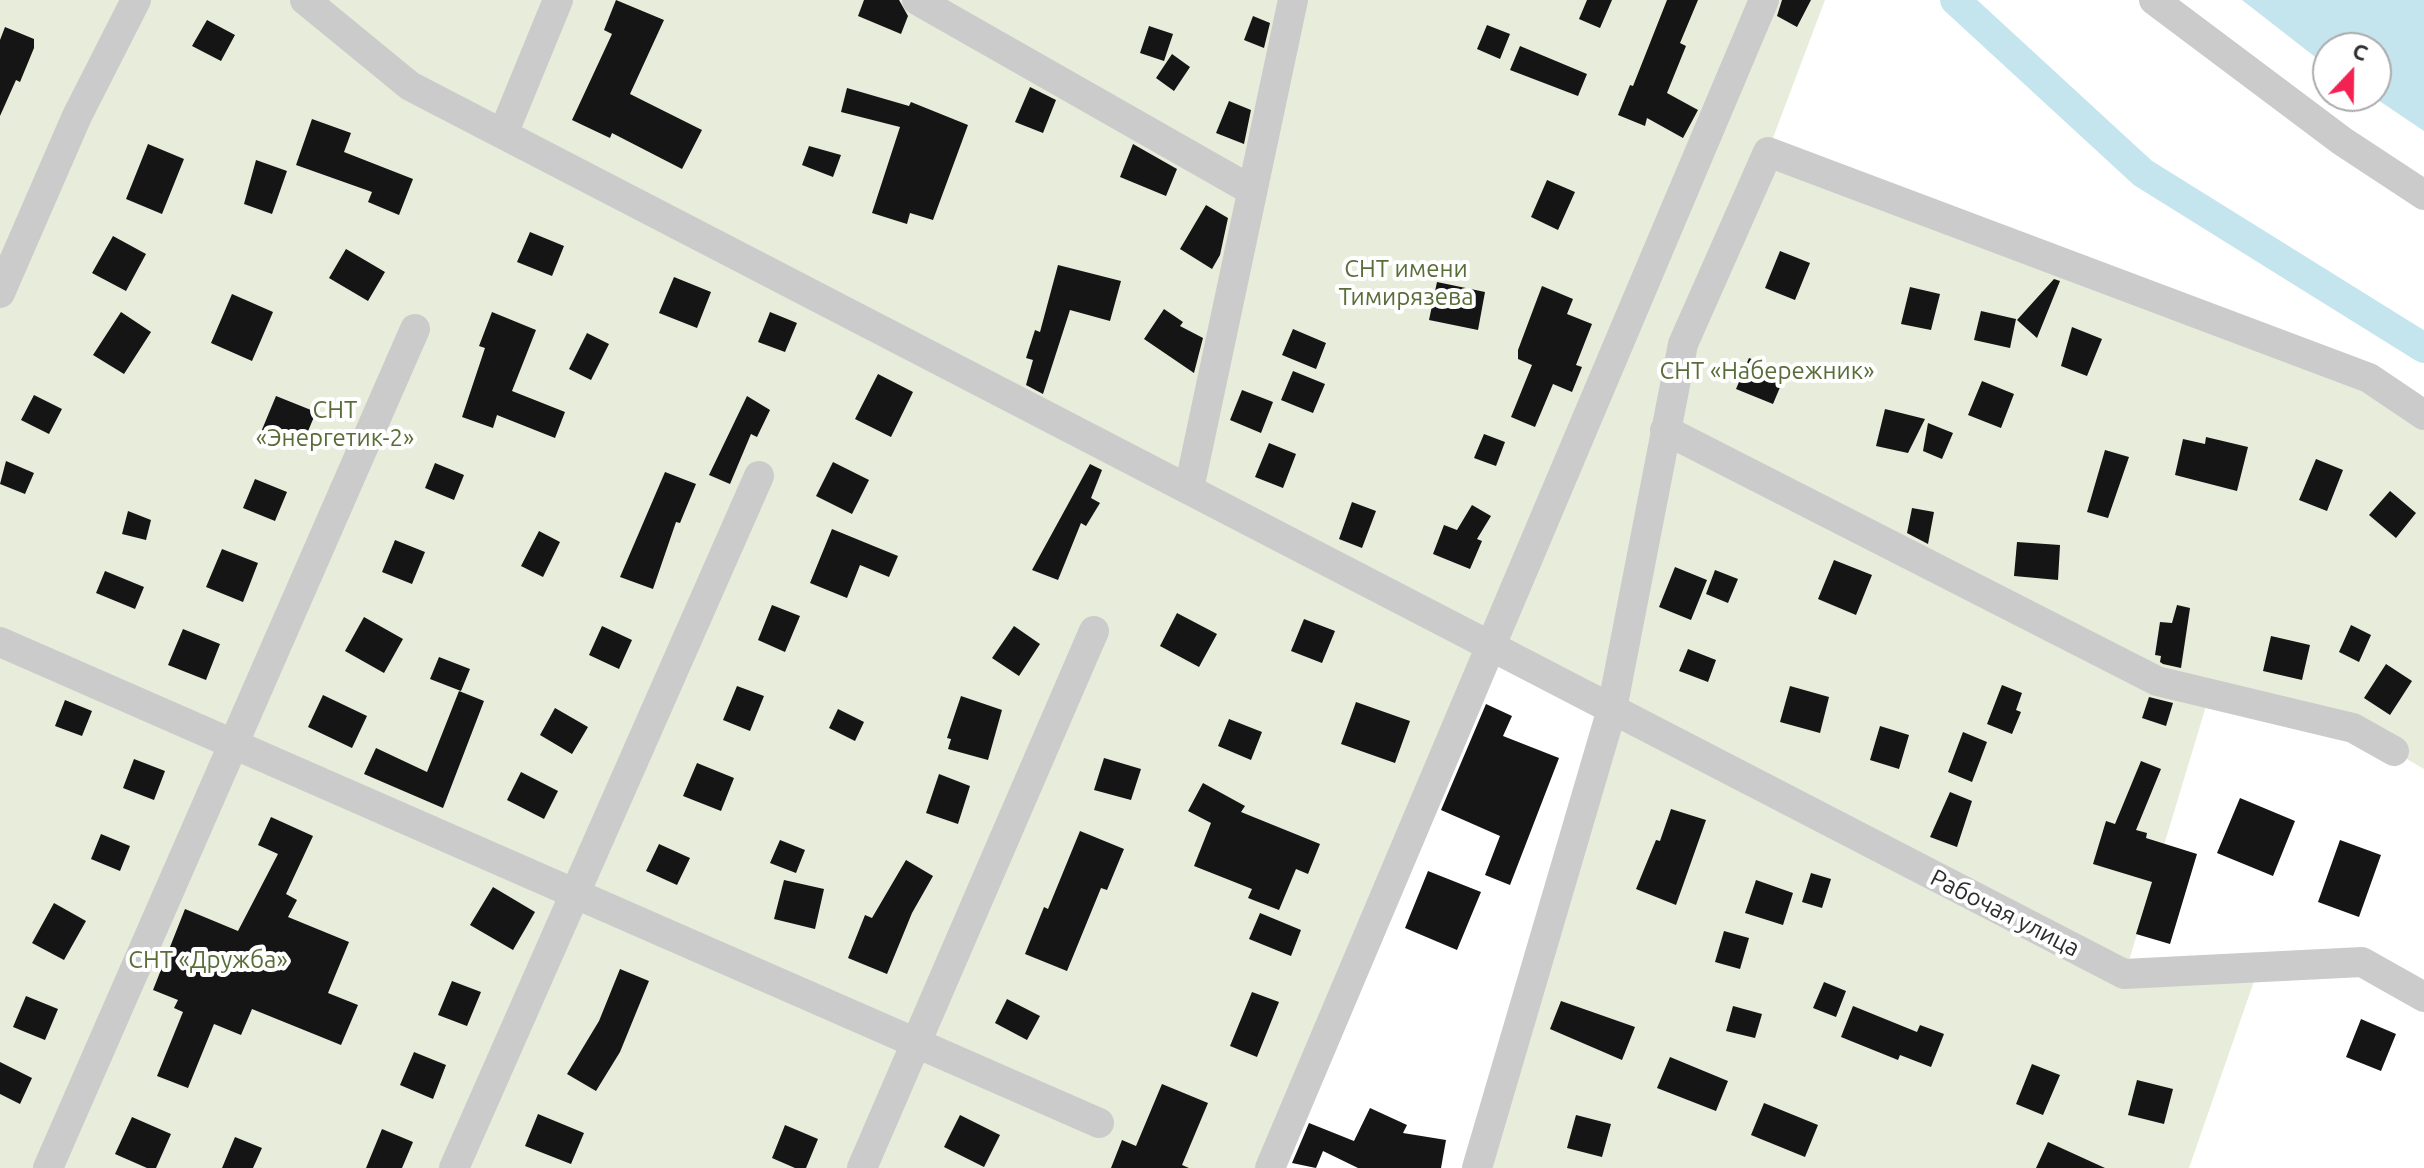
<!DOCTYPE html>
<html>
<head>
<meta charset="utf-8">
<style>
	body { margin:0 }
	#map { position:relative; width:2424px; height:1168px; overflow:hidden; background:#fff; font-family:Ubuntu,sans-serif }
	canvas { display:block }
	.north { position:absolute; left:2312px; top:32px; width:80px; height:80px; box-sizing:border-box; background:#fff; border:2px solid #ababab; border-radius:50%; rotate:22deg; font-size:22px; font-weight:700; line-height:32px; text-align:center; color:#2e2e2e }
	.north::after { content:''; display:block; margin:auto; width:28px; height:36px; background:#f32252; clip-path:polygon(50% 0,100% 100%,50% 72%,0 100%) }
</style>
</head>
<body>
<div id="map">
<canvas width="2424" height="1168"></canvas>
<div class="north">С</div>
</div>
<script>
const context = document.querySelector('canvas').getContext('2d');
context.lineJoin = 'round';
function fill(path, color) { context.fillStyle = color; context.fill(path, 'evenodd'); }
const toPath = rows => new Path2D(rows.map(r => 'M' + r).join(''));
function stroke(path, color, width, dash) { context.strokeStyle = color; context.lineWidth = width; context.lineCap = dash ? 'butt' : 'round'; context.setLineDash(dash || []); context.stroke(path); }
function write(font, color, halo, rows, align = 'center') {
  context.font = font + ' Ubuntu,sans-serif'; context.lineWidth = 8; context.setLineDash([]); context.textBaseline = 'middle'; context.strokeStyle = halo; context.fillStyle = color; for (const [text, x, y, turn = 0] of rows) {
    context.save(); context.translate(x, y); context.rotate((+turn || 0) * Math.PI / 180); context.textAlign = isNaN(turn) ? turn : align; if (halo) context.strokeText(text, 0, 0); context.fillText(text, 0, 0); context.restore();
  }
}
const green = toPath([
	[0,0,1825,0,1768,151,2424,415,2424,769,2353,728,2210,693,2125,974,2259,967,2189,1168,1477,1168,1612,709,1492,646,1270,1168,0,1168]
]);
const water = toPath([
	[2242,0,2424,0,2424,131,2372,96,2376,96,2376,48,2328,48,2328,67]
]);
const canal = toPath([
	[1955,0,2143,173,2424,348]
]);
const building = toPath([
	[616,0,664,20,630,94,702,130,682,169,612,133,610,138,572,120,612,34,604,30],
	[864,0,899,0,908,16,901,34,858,16],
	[1587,0,1612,0,1600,28,1579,19],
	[1667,0,1698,0,1680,43,1686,46,1667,93,1698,110,1683,138,1647,118,1645,126,1618,115,1630,85,1633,86],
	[1782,0,1811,0,1797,27,1777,16],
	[1253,16,1270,23,1264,48,1244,40],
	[207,20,235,35,221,61,192,46],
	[1487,25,1510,34,1500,59,1477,49],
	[1149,26,1173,34,1164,61,1140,53],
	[5,27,34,39,34,48,20,82,16,80,0,116,0,40],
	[1520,46,1587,74,1578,96,1510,70],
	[1172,54,1190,67,1174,91,1156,78],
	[1030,87,1056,100,1043,133,1015,122],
	[847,88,909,106,911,102,968,125,933,220,910,213,907,224,872,213,900,127,841,112],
	[1229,101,1251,110,1244,144,1216,133],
	[312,119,351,133,344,152,413,179,399,215,368,202,372,192,296,165],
	[148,144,184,159,162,214,126,199],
	[1133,144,1177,169,1166,196,1120,177],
	[809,146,841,155,833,177,802,165],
	[256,160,287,171,272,214,244,204],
	[1547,180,1575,192,1558,230,1531,217],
	[1206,205,1228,218,1220,255,1212,269,1180,249],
	[530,232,564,246,552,276,517,262],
	[113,236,146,254,126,291,92,273],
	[346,249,385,272,368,301,329,278],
	[1780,251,1810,263,1795,300,1765,288],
	[1058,265,1121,281,1110,321,1070,310,1043,394,1026,385,1033,360,1026,358,1035,330,1040,332],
	[674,277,711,292,697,328,659,313],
	[2054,279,2060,281,2037,338,2017,320],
	[1437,282,1485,292,1478,330,1429,320],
	[1542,286,1573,299,1567,314,1592,324,1576,365,1582,367,1572,392,1553,384,1535,427,1511,417,1532,365,1518,359,1518,350],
	[1910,287,1940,294,1931,330,1901,324],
	[232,294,273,312,252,361,211,343],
	[1164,309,1183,322,1180,326,1203,338,1194,373,1144,339],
	[1981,311,2016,319,2010,348,1974,340],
	[121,312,151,332,124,374,93,355],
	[492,312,536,330,512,391,565,412,555,438,497,415,493,428,462,417,485,348,479,346],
	[770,312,797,323,785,352,758,342],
	[2072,327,2102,339,2087,376,2061,366],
	[1293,329,1326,343,1316,369,1282,355],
	[587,333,609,344,591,380,569,369],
	[1749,358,1786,373,1773,404,1736,389],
	[1293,371,1325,384,1313,413,1281,400],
	[878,374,913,392,891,437,855,419],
	[1982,381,2014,394,2001,428,1968,415],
	[1242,390,1273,402,1261,433,1230,420],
	[34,395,62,409,49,434,21,420],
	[276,396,316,412,301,448,261,432],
	[747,396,770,410,757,437,751,434,730,484,709,475],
	[1885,409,1925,419,1908,453,1876,446],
	[1928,423,1953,433,1942,459,1923,451],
	[1484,434,1505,442,1496,466,1474,458],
	[2206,437,2248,447,2237,491,2175,475,2183,439,2205,444],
	[1269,443,1296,454,1283,488,1255,477],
	[2105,450,2129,457,2108,518,2087,512],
	[2316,459,2343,470,2327,511,2299,500],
	[6,461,34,473,25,494,0,484],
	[833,462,869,480,852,514,816,496],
	[435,463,464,475,454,500,425,488],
	[1090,464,1102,470,1091,498,1100,503,1086,526,1081,523,1058,580,1032,570],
	[665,472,696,484,680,523,676,522,653,589,620,577],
	[255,479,287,492,275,521,243,508],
	[2390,491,2416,513,2396,538,2369,515],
	[1352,502,1376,511,1362,548,1339,539],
	[1472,505,1491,516,1477,539,1482,541,1470,569,1433,554,1444,525,1457,530],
	[1912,508,1934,512,1928,544,1907,533],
	[128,511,151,520,146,540,122,534],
	[832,529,898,556,889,577,860,565,847,598,810,583],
	[539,531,560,542,543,577,521,566],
	[395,540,425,552,412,584,382,572],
	[2017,542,2060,545,2058,580,2014,576],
	[222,549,258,563,243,602,206,587],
	[1834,560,1872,575,1856,615,1818,599],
	[1675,567,1707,580,1691,620,1659,607],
	[1715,570,1738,579,1728,603,1706,594],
	[105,571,144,587,135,609,96,593],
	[772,605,800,616,785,652,758,640],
	[2177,605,2190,608,2181,668,2163,664,2160,662,2161,656,2155,655,2160,622,2172,623],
	[1177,613,1217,634,1199,667,1160,646],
	[364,617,403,639,384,673,345,651],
	[1304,619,1335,631,1322,663,1291,651],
	[2351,625,2371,635,2359,662,2339,652],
	[602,626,632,640,619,669,589,655],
	[1014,626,1040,644,1019,676,992,658],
	[183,629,220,644,206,680,168,665],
	[2271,636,2310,645,2302,680,2263,671],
	[1688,649,1716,660,1708,682,1679,671],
	[439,657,470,669,461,691,430,679],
	[2386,664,2412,681,2390,715,2364,698],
	[2002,685,2022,693,2016,710,2021,712,2012,734,1987,724],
	[737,686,764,696,750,731,723,720],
	[1790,686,1829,697,1820,733,1780,722],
	[459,691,484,701,443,808,364,774,376,748,427,772],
	[323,695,367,716,352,748,308,727],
	[961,696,1002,710,988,760,948,749,951,739,947,738],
	[2149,697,2173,703,2166,726,2142,718],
	[65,700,92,711,82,736,55,726],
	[1356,702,1410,721,1395,763,1341,744],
	[1486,704,1512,716,1503,736,1559,758,1510,885,1485,875,1500,836,1441,810],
	[555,708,588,727,572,754,540,735],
	[838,709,864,722,855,741,829,728],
	[1229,719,1262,732,1251,760,1218,746],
	[1880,726,1909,735,1899,769,1870,760],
	[1963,732,1987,742,1972,782,1948,772],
	[1104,758,1141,769,1131,800,1094,790],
	[134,759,165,771,154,800,123,788],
	[2141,761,2161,769,2136,830,2147,833,2146,838,2197,854,2170,944,2136,934,2152,882,2093,864,2106,821,2115,824],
	[697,763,734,778,721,811,683,796],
	[521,772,558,791,544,819,507,800],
	[939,774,970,786,958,824,926,813],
	[1203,783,1245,806,1241,812,1320,844,1308,874,1296,869,1279,910,1248,898,1252,889,1194,866,1211,823,1188,811],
	[1950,792,1972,801,1957,847,1930,837],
	[2240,798,2295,821,2273,876,2217,853],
	[1671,809,1706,820,1676,905,1636,889,1656,840,1660,841],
	[271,817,313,836,286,894,297,900,288,917,349,942,328,993,358,1005,341,1045,252,1009,241,1035,214,1024,188,1088,157,1076,183,1012,174,1008,178,1000,153,990,185,909,238,931,278,854,258,845],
	[1080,831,1124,849,1107,890,1101,888,1067,971,1025,954,1044,907,1048,909],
	[101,834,130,846,120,871,91,859],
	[780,840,805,850,796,873,770,863],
	[2340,840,2381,855,2359,917,2318,902],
	[659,844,690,858,677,885,646,871],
	[906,860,933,876,912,913,887,974,848,958,865,915,872,918],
	[1428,871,1481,892,1457,950,1405,928],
	[1811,873,1831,879,1822,908,1802,902],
	[784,880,824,889,815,929,774,919],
	[1756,880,1793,893,1783,925,1745,913],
	[493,887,535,912,513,950,470,925],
	[54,903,86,921,64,960,32,943],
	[1260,913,1301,930,1291,956,1249,939],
	[1724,931,1749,938,1740,969,1715,962],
	[620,969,649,981,620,1052,596,1091,567,1074,599,1021],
	[452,981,481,992,467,1026,438,1015],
	[1824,982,1846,991,1836,1017,1813,1008],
	[1252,992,1279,1002,1257,1057,1230,1046],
	[26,996,58,1009,45,1040,13,1027],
	[1007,999,1040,1016,1027,1040,995,1023],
	[1561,1001,1635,1027,1622,1060,1550,1029],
	[1733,1006,1762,1014,1755,1038,1726,1031],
	[1853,1006,1917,1032,1920,1025,1944,1034,1931,1067,1900,1055,1898,1060,1841,1037],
	[2361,1019,2396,1034,2381,1071,2346,1057],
	[414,1052,446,1065,433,1099,400,1085],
	[1670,1057,1728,1081,1716,1111,1657,1088],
	[0,1062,32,1078,20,1104,0,1094],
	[2032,1064,2060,1075,2043,1115,2016,1104],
	[2137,1080,2173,1089,2164,1124,2128,1115],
	[1162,1084,1208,1103,1182,1165,1189,1168,1111,1168,1122,1140,1136,1146],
	[1764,1103,1818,1125,1805,1157,1751,1135],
	[1370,1108,1407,1125,1403,1133,1446,1140,1441,1168,1358,1168,1323,1151,1316,1168,1292,1163,1309,1123,1354,1141],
	[538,1114,584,1133,571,1164,525,1146],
	[960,1115,1000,1135,984,1167,944,1147],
	[1576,1115,1611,1124,1602,1157,1567,1148],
	[132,1117,171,1134,156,1168,147,1168,115,1154],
	[785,1125,818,1139,806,1168,795,1168,772,1158],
	[382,1129,413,1142,402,1168,366,1168],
	[235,1137,262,1148,253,1168,222,1168],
	[2048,1142,2105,1168,2036,1168]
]);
const minor = toPath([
	[305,0,410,86,1612,709,1477,1168],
	[917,0,1251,190],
	[2154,0,2342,141,2424,195],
	[503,134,558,0],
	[0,293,77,116,136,0],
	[2424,415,2369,378,1768,152,1683,344,1612,709,2124,974,2362,962,2424,997],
	[1665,430,2157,681,2353,728,2394,751],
	[1189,489,1293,0],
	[0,642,1099,1123],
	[48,1168,415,329],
	[454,1168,759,476],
	[862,1168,1094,631],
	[1270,1168,1764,0]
]);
const parkNames = [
	["СНТ имени",1406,269],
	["Тимирязева",1406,297],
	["СНТ «Набережник»",1767,371],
	["СНТ",335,410],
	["«Энергетик-2»",335,438],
	["СНТ «Дружба»",208,960]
];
const streetNames = [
	["Рабочая улица",2005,913,27]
];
fill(green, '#e7edda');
fill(water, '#c5e5ee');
stroke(canal, '#c5e5ee', 30);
fill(building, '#151515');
stroke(minor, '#cbcbcb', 30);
write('24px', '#596d38', '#fff', parkNames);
write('24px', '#2e2e2e', '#fff', streetNames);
</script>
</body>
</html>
